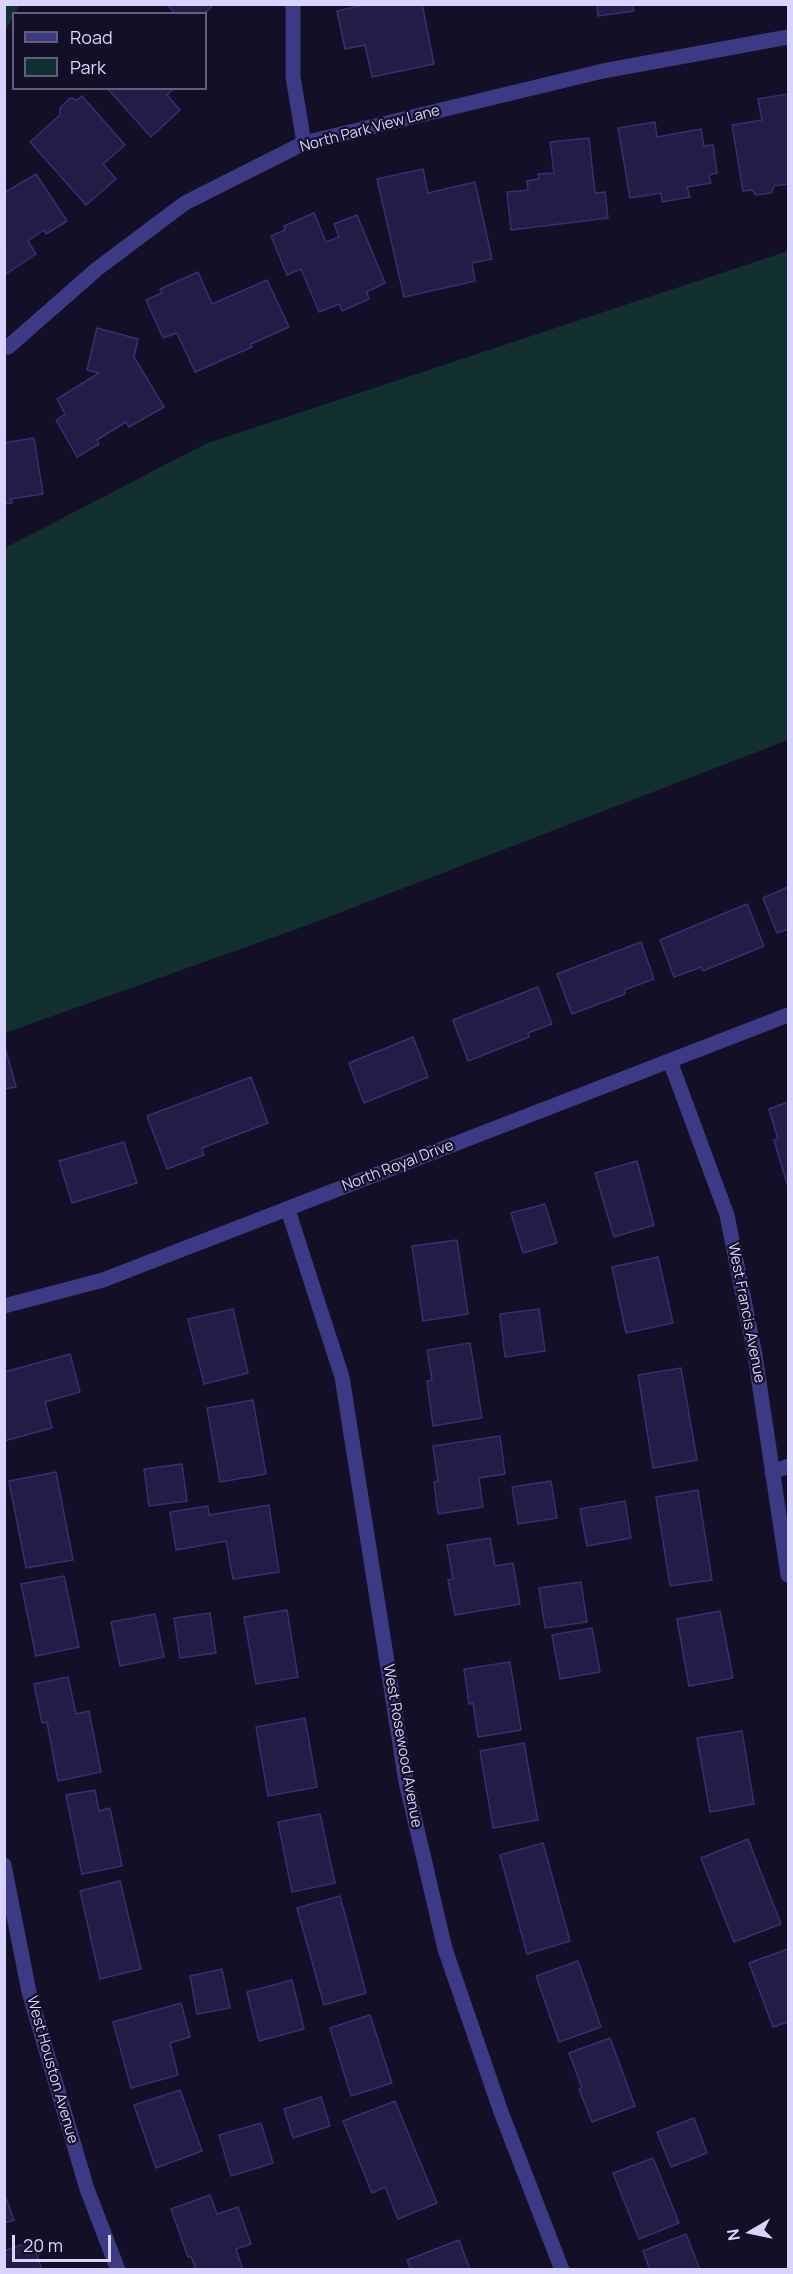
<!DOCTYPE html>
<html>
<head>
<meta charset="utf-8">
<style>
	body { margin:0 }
	#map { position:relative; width:793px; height:2274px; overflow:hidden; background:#130f26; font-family:Manrope,sans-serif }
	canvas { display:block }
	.frame { position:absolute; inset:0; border:6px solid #d9d4ff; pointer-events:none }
	.legend { position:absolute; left:12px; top:12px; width:195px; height:78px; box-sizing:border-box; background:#130f26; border:2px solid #625e7d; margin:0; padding:8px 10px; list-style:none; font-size:18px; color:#d9d4ff }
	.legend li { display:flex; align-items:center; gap:12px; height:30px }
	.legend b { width:30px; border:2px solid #625e7d }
	.north { position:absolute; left:721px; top:2202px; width:60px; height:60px; -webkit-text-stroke:4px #130f26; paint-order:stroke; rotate:261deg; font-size:16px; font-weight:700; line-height:24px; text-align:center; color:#d9d4ff }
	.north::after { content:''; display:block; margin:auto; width:21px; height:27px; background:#d9d4ff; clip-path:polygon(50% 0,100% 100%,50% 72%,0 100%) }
	.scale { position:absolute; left:12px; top:2235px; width:99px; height:27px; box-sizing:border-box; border:3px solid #d9d4ff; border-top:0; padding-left:8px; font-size:18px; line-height:21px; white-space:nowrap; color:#d9d4ff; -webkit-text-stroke:4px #130f26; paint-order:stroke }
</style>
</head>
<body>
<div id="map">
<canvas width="793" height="2274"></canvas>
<div class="frame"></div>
<ul class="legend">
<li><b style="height:8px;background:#3d3a85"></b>Road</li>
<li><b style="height:16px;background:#12302f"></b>Park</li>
</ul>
<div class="north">N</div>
<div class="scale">20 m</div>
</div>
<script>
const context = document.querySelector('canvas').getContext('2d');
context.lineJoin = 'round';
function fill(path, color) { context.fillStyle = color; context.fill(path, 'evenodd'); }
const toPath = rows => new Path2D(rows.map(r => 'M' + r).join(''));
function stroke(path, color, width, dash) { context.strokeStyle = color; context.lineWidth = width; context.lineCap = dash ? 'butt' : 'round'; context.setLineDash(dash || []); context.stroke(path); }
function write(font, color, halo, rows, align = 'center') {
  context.font = font + ' Manrope,sans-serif'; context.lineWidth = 4.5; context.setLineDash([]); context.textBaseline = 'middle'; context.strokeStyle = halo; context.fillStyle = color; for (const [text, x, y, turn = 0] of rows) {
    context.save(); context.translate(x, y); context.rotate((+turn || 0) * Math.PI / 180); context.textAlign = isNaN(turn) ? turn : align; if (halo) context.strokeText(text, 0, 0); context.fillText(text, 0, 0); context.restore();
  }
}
const green = toPath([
	[5,4,20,5,5,32,4,5],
	[788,251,788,740,305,926,5,1033,5,548,205,444]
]);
const building = toPath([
	[167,4,214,4,204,14,175,14,167,4],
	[369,4,422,4,434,64,372,77,365,45,345,49,337,11,369,4],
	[597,4,633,4,634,11,598,16,597,4],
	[107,88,174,88,167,95,180,110,151,137,107,88],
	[788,94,788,184,774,186,771,193,756,195,752,190,743,191,732,125,762,120,758,99,788,94],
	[82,96,125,145,103,164,116,179,86,205,30,142,60,115,60,108,70,98,77,100,82,96],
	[655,122,657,137,701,129,704,146,713,145,717,173,709,175,711,183,687,187,690,197,662,202,661,193,630,198,618,128,655,122],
	[589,138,595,193,605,192,608,218,511,230,507,192,528,190,527,181,539,179,538,174,554,173,550,142,589,138],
	[423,169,428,193,475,182,492,259,472,263,475,281,404,297,377,179,423,169],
	[36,174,67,221,46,234,44,230,28,241,36,254,6,274,4,193,36,174],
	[314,213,326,242,339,237,334,224,357,215,385,283,367,292,369,299,342,311,339,304,319,312,301,269,287,275,271,236,285,230,284,226,314,213],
	[198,272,212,304,267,280,289,327,251,344,252,347,195,372,177,333,163,338,146,300,162,293,160,289,198,272],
	[97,328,138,339,134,357,164,407,129,427,126,422,97,440,99,444,77,457,56,420,65,414,57,399,99,373,87,370,97,328],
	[34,438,43,494,11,499,12,503,4,504,4,443,34,438],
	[788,887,788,929,777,933,763,898,788,887],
	[747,904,764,946,703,971,701,967,674,977,660,940,747,904],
	[641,942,654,979,624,990,625,994,572,1014,557,974,641,942],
	[538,987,552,1024,528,1033,529,1037,468,1061,453,1020,538,987],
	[413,1037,428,1077,364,1103,349,1063,413,1037],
	[4,1044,16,1087,4,1089,4,1044],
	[251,1077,268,1123,202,1148,204,1155,167,1169,147,1116,251,1077],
	[788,1102,788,1187,774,1140,778,1139,769,1109,788,1102],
	[124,1142,137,1183,72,1203,59,1161,124,1142],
	[637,1161,654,1225,614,1237,595,1173,637,1161],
	[545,1204,557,1243,523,1253,511,1213,545,1204],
	[457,1240,468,1314,423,1321,412,1246,457,1240],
	[658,1257,673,1323,626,1333,612,1267,658,1257],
	[233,1309,248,1373,204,1384,188,1319,233,1309],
	[539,1309,545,1351,505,1357,500,1314,539,1309],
	[470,1343,482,1418,433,1426,427,1381,432,1380,427,1350,470,1343],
	[70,1354,80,1392,45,1402,52,1428,4,1441,4,1372,70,1354],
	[681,1368,697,1460,653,1468,638,1375,681,1368],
	[253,1400,266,1474,220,1482,207,1408,253,1400],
	[500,1436,505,1474,479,1478,483,1507,438,1514,434,1482,438,1481,433,1446,500,1436],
	[182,1464,187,1501,149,1506,144,1469,182,1464],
	[56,1472,73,1560,26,1568,9,1481,56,1472],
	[551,1481,557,1518,518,1524,512,1487,551,1481],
	[698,1490,712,1580,670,1586,656,1497,698,1490],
	[625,1501,631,1538,587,1546,580,1509,625,1501],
	[269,1505,279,1572,233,1579,226,1541,176,1550,170,1512,208,1506,209,1515,269,1505],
	[490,1538,495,1566,513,1563,520,1604,455,1615,448,1580,453,1579,447,1545,490,1538],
	[64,1576,79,1647,36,1656,21,1584,64,1576],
	[581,1582,587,1622,545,1628,539,1588,581,1582],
	[287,1610,298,1677,256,1684,244,1617,287,1610],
	[720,1611,733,1678,689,1686,677,1619,720,1611],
	[210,1613,216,1653,180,1658,174,1618,210,1613],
	[155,1614,164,1657,120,1666,111,1622,155,1614],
	[592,1628,600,1672,560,1679,552,1635,592,1628],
	[510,1662,521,1730,478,1737,473,1703,469,1704,464,1669,510,1662],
	[68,1677,76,1714,89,1711,101,1772,58,1781,47,1722,42,1723,34,1684,68,1677],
	[305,1718,317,1787,268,1796,256,1727,305,1718],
	[742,1731,754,1804,710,1812,697,1738,742,1731],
	[524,1743,538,1820,493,1828,480,1751,524,1743],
	[95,1790,99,1811,110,1808,122,1866,82,1874,66,1795,95,1790],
	[320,1814,335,1883,292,1892,278,1822,320,1814],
	[748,1839,781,1924,734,1942,701,1858,748,1839],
	[543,1843,570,1941,527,1954,500,1855,543,1843],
	[120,1881,141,1969,100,1979,80,1891,120,1881],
	[340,1896,366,1993,324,2005,297,1908,340,1896],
	[788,1949,788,2022,773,2027,749,1963,788,1949],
	[578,1961,601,2027,559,2042,536,1976,578,1961],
	[222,1969,230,2008,197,2014,190,1976,222,1969],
	[292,1980,304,2029,259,2041,247,1992,292,1980],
	[181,2003,190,2037,170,2043,178,2075,131,2088,113,2022,181,2003],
	[370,2015,392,2083,351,2096,330,2028,370,2015],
	[610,2038,635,2106,592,2122,579,2089,582,2088,569,2053,610,2038],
	[180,2090,202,2151,156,2168,134,2105,180,2090],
	[321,2097,330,2126,293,2138,284,2109,321,2097],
	[395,2101,437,2203,398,2219,385,2187,372,2193,343,2121,395,2101],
	[694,2118,707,2153,671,2167,657,2132,694,2118],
	[261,2123,273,2163,231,2176,219,2135,261,2123],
	[653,2158,679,2223,639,2239,613,2173,653,2158],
	[4,2193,14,2220,4,2223,4,2193],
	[210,2195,217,2214,238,2207,251,2244,236,2249,243,2270,196,2270,191,2256,188,2257,171,2209,210,2195],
	[686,2234,700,2270,650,2270,643,2251,686,2234],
	[459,2240,470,2270,411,2270,407,2260,459,2240],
	[32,2241,42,2270,4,2270,4,2251,32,2241]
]);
const street = toPath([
	[293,4,293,77,304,143],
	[8,347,97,269,185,203,304,143,603,71,788,37],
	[670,1061,727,1215,755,1355,788,1575],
	[288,1210,342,1377,406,1782,445,1949,501,2112,562,2270],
	[4,1306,103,1280,788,1015],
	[772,1473,788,1466],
	[4,1865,29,1992,87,2189,118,2270]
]);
const streetNames = [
	["North Park View Lane",370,129,-15],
	["North Royal Drive",398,1166,-21],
	["West Francis Avenue",746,1313,79],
	["West Rosewood Avenue",402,1746,80],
	["West Houston Avenue",52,2070,74]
];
fill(green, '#12302f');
fill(building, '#241b47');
stroke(building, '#3b2d73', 1.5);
stroke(street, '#3d3a85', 15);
write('15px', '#d9d4ff', '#130f26', streetNames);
</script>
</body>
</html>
